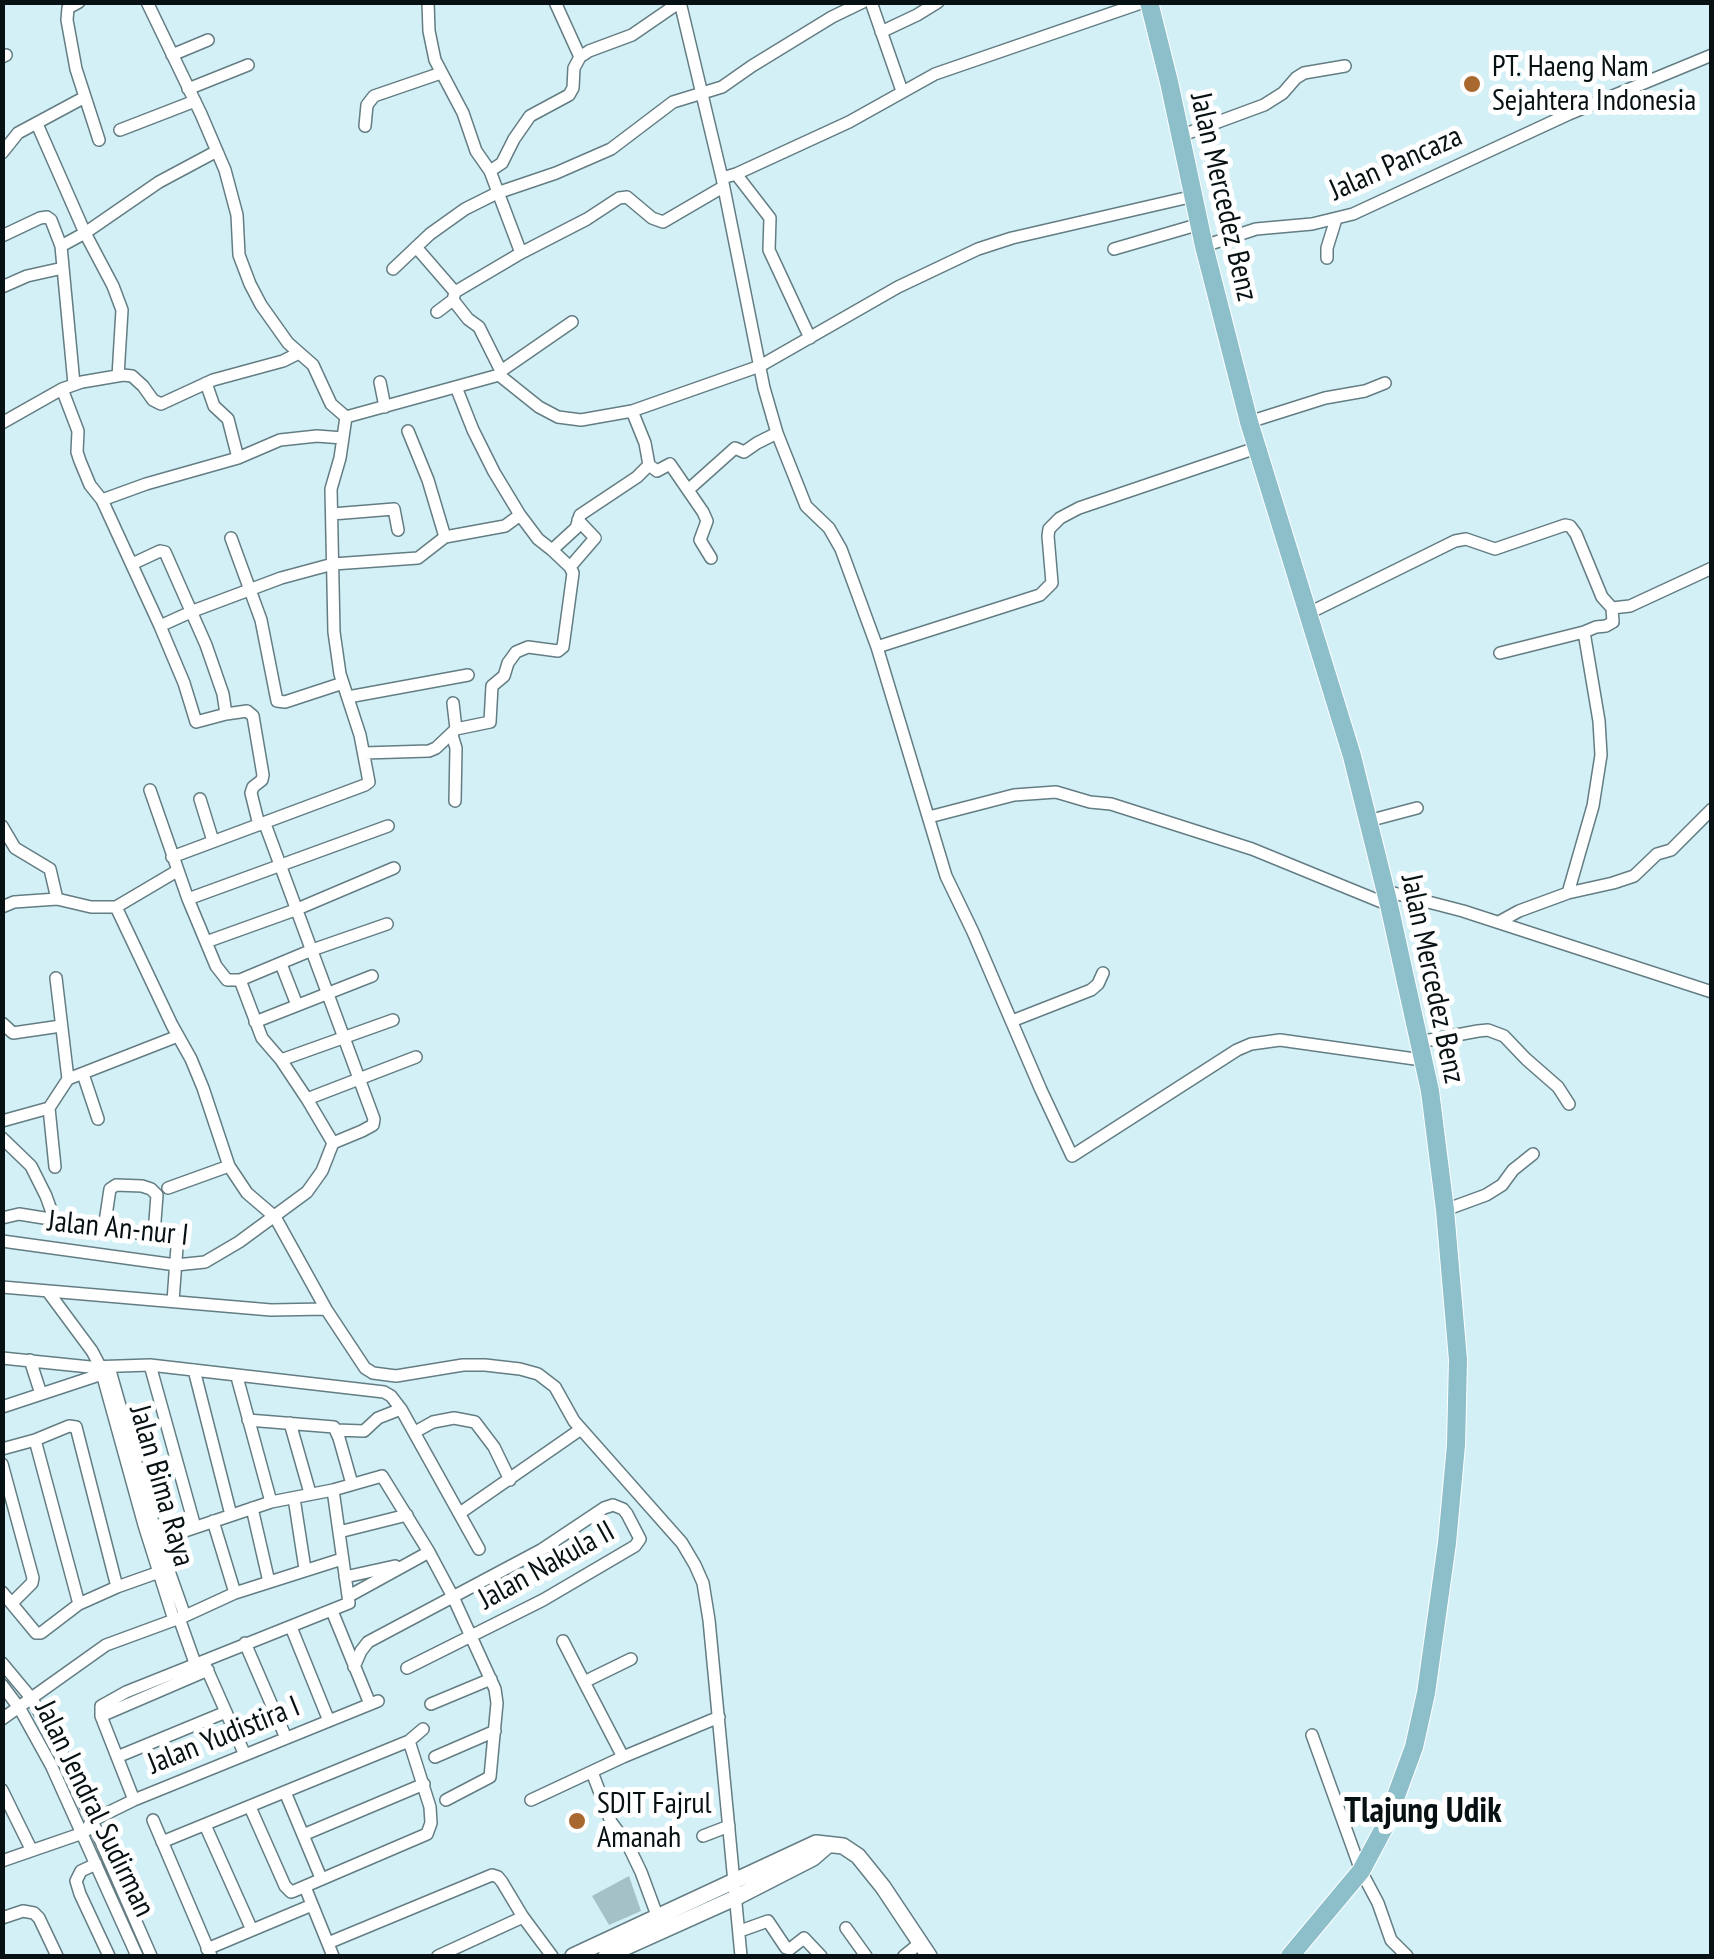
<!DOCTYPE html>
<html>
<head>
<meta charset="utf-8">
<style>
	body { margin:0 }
	#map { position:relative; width:1714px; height:1959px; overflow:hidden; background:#d3f0f7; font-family:"PT Sans Narrow",sans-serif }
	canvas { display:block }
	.frame { position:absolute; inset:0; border:5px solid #071013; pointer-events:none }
</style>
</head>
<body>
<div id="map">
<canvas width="1714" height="1959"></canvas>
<div class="frame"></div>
</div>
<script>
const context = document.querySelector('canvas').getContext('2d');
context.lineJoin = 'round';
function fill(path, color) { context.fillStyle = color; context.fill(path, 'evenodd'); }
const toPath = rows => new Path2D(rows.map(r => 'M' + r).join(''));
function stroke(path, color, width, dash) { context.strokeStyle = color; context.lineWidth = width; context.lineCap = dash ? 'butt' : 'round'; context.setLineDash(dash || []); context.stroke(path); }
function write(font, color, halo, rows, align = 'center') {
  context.font = font + ' "PT Sans Narrow",sans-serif'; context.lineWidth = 10; context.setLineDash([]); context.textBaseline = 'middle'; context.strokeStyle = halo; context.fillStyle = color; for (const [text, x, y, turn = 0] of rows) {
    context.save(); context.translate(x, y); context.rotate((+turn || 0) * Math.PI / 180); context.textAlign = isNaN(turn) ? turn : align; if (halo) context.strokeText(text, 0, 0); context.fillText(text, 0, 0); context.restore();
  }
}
const green = toPath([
	[629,1876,641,1911,609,1925,592,1896]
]);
const minor = toPath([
	[79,2,68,8,67,20,76,69,99,140],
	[147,2,201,114,225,170,237,215,239,255,250,284,261,305,288,343,313,365,331,404,346,417,499,375,539,407,558,417,581,420,632,411,760,366,898,287,978,249,1012,238,1194,196],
	[428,2,429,31,435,60,463,113,476,151,490,171,502,163,514,139,530,116,569,95,573,88,574,68,580,57,589,51,632,35,680,2],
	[555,2,580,57],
	[680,2,722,178,764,388,777,433,806,506,829,528,841,549,877,647,946,876,973,932,1041,1090,1072,1156,1237,1050,1251,1044,1280,1040,1422,1060],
	[871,2,902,91],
	[881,32,917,15,938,2],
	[172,55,208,40],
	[2,57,6,55],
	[188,89,248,65],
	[37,124,85,233,113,286,122,310,118,376],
	[365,126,367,105,374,96,441,73],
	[120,130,195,101],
	[1180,136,1264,105,1283,93,1296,78,1304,73,1345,66],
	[2,153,18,133,85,97],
	[490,171,521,253],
	[736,174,770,218,769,250,810,338],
	[722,178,736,174,849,122,935,74,1144,2],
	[2,236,40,218,47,217,51,220,61,246,74,384],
	[61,246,85,233,159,182,217,151],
	[1204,246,1256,229,1312,224,1353,214,1569,114,1712,55],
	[416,247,455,292,453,300,468,319,479,327,501,371],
	[1114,249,1200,224],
	[1327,258,1327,248,1336,219],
	[393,269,430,234,465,209,497,193,556,173,611,149,673,102,722,87,752,66,832,17,863,2],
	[2,287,27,276,63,268],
	[455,292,521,253,587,219,619,198,627,197,652,218,663,222,723,187],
	[437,312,453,300],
	[499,375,501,371,572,322],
	[380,382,385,407],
	[206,383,214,406,228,419,238,458],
	[456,387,473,430,494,472,520,515,538,539,552,550],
	[62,389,78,431,77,452,80,461,90,485,102,500,160,626,184,683,196,722,226,714],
	[1249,422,1325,398,1365,391,1385,383],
	[2,423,62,389,82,382,123,375,132,376,143,386,153,400,161,404,213,380,283,361,299,353],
	[408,431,428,480,445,537],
	[649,465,657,471,670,464,703,512,707,521,700,540,711,558],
	[688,490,735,448,744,452,757,443,777,433],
	[102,500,146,484,238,458,280,440,317,436,343,438],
	[332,514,394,509,398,530],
	[231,538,261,620,277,701,285,702,343,683],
	[132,564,160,551,165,552,206,645,223,694,226,714,247,711,253,716,263,775,262,780,253,787,251,793,259,825],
	[570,567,595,538,578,520],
	[1307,614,1455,541,1466,539,1495,549,1565,525,1570,526,1576,534,1602,597,1612,608,1630,606,1712,568],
	[160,626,193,611,281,578,333,564,418,558,445,537,505,526,520,515],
	[877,647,1040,595,1052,583,1048,536,1049,529,1060,518,1079,508,1256,448],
	[1500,653,1584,632,1596,627,1606,626,1613,622,1612,608],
	[348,697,468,675],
	[456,729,490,722,492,686,504,676,508,663,516,652,528,647,558,651,563,647,573,573,570,567,552,550,576,528,580,515,637,477,649,465,645,443,632,411],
	[452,735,456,748,455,801],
	[364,753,429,751,436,748,456,729,453,703],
	[150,790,188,899,216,966,227,980,240,980,312,950,387,924],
	[200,799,213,841],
	[929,817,1014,795,1056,792,1090,802,1111,804,1252,849,1389,905],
	[1368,821,1417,808],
	[2,826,15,848,50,869,57,899,91,907,116,907,172,1025,191,1059,203,1088,229,1166,247,1193,275,1217,326,1309,365,1368,373,1373,396,1376,463,1365,485,1365,520,1369,538,1374,555,1387,574,1421,682,1543,695,1565,703,1583,709,1620,741,1956],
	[172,857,365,785,369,782,360,735,340,674,334,632,331,489,340,458,346,417],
	[1386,891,1463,911,1712,992],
	[1568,893,1593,806,1601,755,1599,721,1584,632],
	[188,899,388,826],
	[2,907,14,902,57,899],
	[116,907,177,871],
	[1499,922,1519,911,1568,893,1613,883,1634,876,1657,854,1671,850,1712,809],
	[206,942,295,910,394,868],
	[281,964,297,1005],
	[56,978,68,1079],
	[240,980,262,1038,281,1060,307,1099,333,1143],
	[1012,1021,1091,990,1098,984,1103,973],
	[255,1022,372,976],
	[2,1023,13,1033,61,1026],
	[1419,1042,1478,1031,1488,1030,1504,1036,1526,1059,1558,1087,1569,1104],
	[281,1060,393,1020],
	[83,1074,98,1119],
	[307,1099,416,1057],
	[49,1108,55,1167],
	[2,1121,49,1108,68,1079,178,1036],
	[2,1138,31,1166,46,1196,55,1221],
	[168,1188,229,1166],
	[1445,1210,1486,1195,1502,1185,1513,1170,1533,1154],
	[2,1218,19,1214,175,1239,177,1247,173,1301],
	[104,1229,110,1189,116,1185,142,1186,151,1189,157,1195,154,1234],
	[2,1241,176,1265,205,1262,239,1242,307,1192,322,1171,333,1143,362,1131,373,1125,374,1119,265,824],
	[2,1287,271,1310,326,1309],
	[49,1293,92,1351,100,1366,144,1525,174,1620],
	[2,1358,90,1367,150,1365,384,1392,391,1396,401,1409,479,1549],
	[30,1360,41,1394],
	[150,1365,195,1527],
	[109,1367,158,1540,185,1616],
	[194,1370,231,1515],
	[237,1377,271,1502],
	[2,1407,102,1374],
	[248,1420,334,1427,339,1438,352,1484],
	[290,1423,310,1493],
	[336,1430,364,1431,378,1418,401,1409],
	[415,1432,433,1422,454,1418,475,1422,494,1447,510,1480],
	[35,1440,79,1604],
	[2,1449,35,1440,69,1426,76,1427,117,1587],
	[2,1464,33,1578,32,1583,12,1603],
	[294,1498,305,1569],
	[252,1508,269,1582],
	[460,1513,581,1429],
	[213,1521,235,1593],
	[339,1532,407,1515],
	[158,1540,271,1502,333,1490,382,1476,429,1552,453,1597,495,1689,497,1703,490,1777,446,1800],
	[345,1577,395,1566],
	[2,1592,36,1633,41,1633,79,1604,117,1587,165,1570],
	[349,1596,429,1552],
	[332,1611,370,1704],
	[179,1618,195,1663],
	[291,1627,329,1721],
	[563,1641,584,1682,631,1659],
	[245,1643,286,1738],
	[2,1663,32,1699,65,1759,151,1956],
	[206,1667,245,1755],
	[354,1667,361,1651,368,1642,541,1550,604,1508,613,1505,623,1509,627,1514,640,1539,635,1546,543,1600,407,1668],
	[584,1682,623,1757],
	[2,1685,20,1709,51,1765,137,1956],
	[431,1704,491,1679],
	[101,1716,208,1670],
	[2,1719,106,1645,185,1616,235,1593,342,1559],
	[1312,1735,1361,1871,1378,1903,1391,1940,1407,1956],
	[117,1757,226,1712],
	[435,1757,495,1731],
	[592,1772,611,1822,628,1845,641,1872,658,1918],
	[2,1790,31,1849],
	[285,1792,321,1878],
	[134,1800,101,1716,101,1706,126,1692,349,1603,333,1490],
	[531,1800,623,1757,719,1717],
	[250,1807,285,1886,291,1892,294,1891,427,1834,431,1823,430,1807,409,1741],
	[153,1820,211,1956],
	[205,1825,252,1930],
	[303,1835,424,1784],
	[703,1836,729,1826],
	[162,1842,409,1741,423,1729],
	[2,1861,80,1834,87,1830,91,1821,134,1800,378,1701],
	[96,1864,81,1871,76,1881,80,1894,109,1956],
	[305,1887,333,1956],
	[2,1918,23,1911,34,1913,39,1918,57,1956],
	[846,1928,866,1956],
	[740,1931,768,1921,786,1948,790,1949,804,1938,821,1956],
	[328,1943,492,1875,498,1877,502,1882,523,1917,552,1956],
	[207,1949,312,1905],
	[438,1956,523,1917],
	[904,1956,920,1943]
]);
const tertiary = toPath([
	[573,1956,816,1843,843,1846,858,1856,883,1887,929,1956],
	[606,1956,735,1898,813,1858,828,1845]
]);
const primary = toPath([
	[1149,2,1169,82,1204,246,1249,422,1352,756,1389,905,1430,1091,1445,1210,1458,1360,1456,1445,1447,1543,1426,1693,1414,1747,1385,1826,1361,1871,1290,1956]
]);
const markers = [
	[1472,84,10,"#a86830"],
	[577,1821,10,"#a86830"]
];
const poiNames = [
	["PT. Haeng Nam",1492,67],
	["Sejahtera Indonesia",1492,101],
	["SDIT Fajrul",597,1804],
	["Amanah",597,1838]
];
const streetNames = [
	["Jalan Pancaza",1396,164,-24],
	["Jalan Mercedez Benz",1223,197,77],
	["Jalan Mercedez Benz",1432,979,78],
	["Jalan An-nur I",118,1229,6],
	["Jalan Bima Raya",161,1486,74],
	["Jalan Nakula II",547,1566,-29],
	["Jalan Yudistira I",224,1736,-22],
	["Jalan Jendral Sudirman",94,1809,64]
];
const quarterNames = [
	["Tlajung Udik",1423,1812]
];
fill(green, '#a5c1c8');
stroke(minor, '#637d83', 14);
stroke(tertiary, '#637d83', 18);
stroke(primary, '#fff', 20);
stroke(minor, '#fff', 11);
stroke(tertiary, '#fff', 15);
stroke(primary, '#8cbfca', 18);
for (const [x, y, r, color] of markers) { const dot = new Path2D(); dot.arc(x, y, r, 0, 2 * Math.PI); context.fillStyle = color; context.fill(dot); stroke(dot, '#fff', 4); }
write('30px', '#071013', '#fff', poiNames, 'left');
write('30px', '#071013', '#fff', streetNames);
write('bold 35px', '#071013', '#fff', quarterNames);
</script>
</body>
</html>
